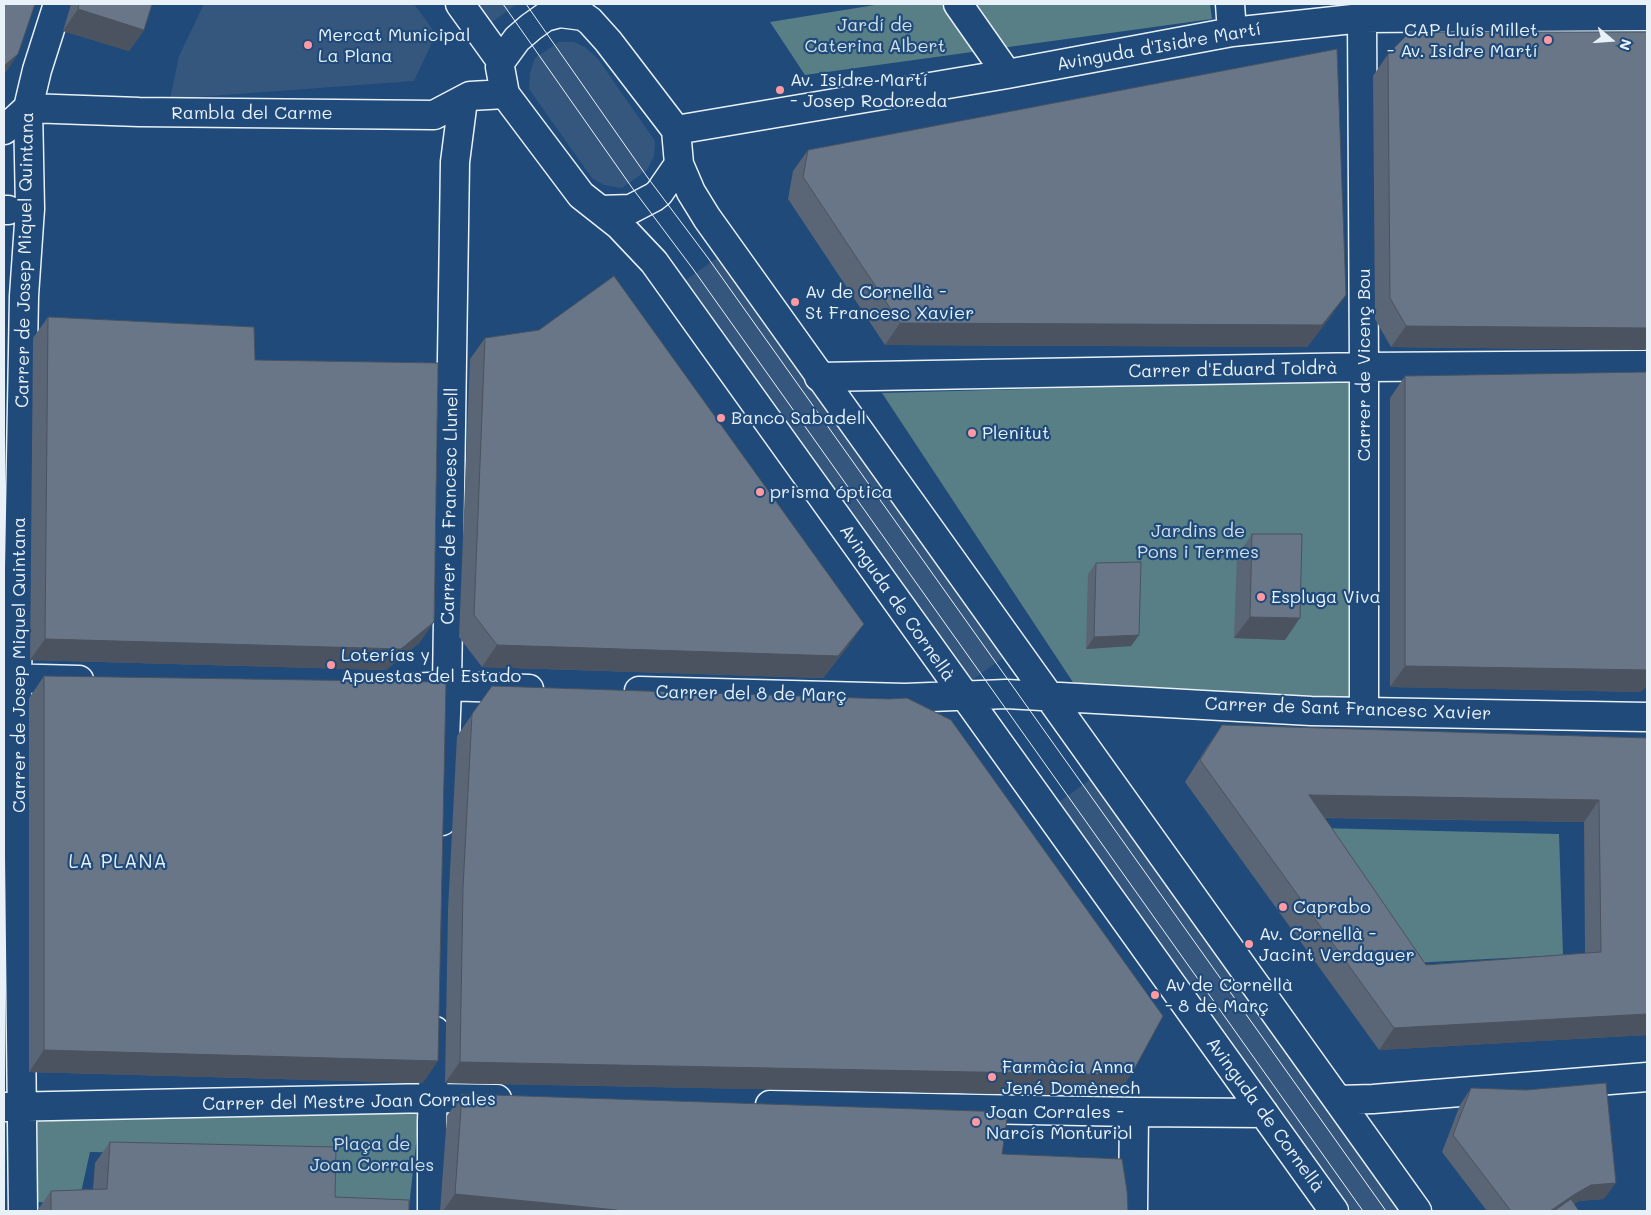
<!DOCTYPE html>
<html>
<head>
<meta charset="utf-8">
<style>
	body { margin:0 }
	#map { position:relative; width:1651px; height:1215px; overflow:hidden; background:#1f4a7a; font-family:Mali,sans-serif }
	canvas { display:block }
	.frame { position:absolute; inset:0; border:5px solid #e8f1f8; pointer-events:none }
	.north { position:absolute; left:1586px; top:15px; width:50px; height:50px; -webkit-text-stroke:4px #1f4a7a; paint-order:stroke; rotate:108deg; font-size:14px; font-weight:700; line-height:20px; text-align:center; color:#e8f1f8 }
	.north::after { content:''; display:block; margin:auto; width:18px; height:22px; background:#e8f1f8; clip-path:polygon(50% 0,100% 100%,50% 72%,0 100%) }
</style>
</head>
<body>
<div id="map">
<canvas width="1651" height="1215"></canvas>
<div class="frame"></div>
<div class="north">N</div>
</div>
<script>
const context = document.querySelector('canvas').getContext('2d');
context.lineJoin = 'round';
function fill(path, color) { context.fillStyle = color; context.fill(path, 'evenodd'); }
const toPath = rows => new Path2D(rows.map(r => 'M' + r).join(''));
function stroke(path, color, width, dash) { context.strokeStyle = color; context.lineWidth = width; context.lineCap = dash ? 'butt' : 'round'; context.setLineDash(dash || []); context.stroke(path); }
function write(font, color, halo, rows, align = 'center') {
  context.font = font + ' Mali,sans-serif'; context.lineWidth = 4.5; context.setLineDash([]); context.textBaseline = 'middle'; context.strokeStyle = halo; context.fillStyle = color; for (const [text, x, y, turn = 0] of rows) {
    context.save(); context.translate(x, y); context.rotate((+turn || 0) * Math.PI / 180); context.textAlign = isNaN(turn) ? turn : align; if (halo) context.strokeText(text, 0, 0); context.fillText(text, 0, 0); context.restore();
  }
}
const built = toPath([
	[204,4,414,4,436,34,414,81,170,99,179,56],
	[479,4,517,4,492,22],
	[559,42,574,42,585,47,598,59,655,141,654,156,647,170,622,188,604,185,592,178,529,89,530,73,535,58],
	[717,258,1003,658,972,680,686,280],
	[1091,779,1399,1211,1352,1211,1059,802]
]);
const green = toPath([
	[881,4,1210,4,1212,19,805,75,770,22],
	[1355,380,1355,698,1084,699,882,393],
	[1320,828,1559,834,1563,955,1412,963],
	[420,1110,409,1206,329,1209,329,1157,90,1152,78,1206,29,1201,30,1113]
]);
const minor = toPath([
	[460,4,501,61,500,67,505,94,581,195,619,225,654,262,1334,1211],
	[958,4,1007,74],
	[1230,4,1232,32],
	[1362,18,1364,367,1364,712],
	[501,61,517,39,531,27,545,17,560,13,583,16,590,21,608,41,676,130,679,164,691,192,707,218,1417,1211],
	[4,130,28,108,139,112,434,115,470,96,505,94],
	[676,130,1007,74,1232,32,1362,18,1647,16],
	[4,210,8,210],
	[600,210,631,209,654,197,659,193,679,164],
	[819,377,1364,367,1647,365],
	[4,678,79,680],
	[410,688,447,686,529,689],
	[639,691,905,698,1006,694,1311,711,1647,717],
	[442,821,447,686,455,162,463,100],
	[1339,1100,1373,1099,1647,1077],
	[770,1105,1134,1112,1264,1113],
	[4,1107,432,1098,497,1099],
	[23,1211,17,678,24,296,30,209,28,108,37,70,58,4],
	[432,1211,432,1122,435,1031],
	[1133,1211,1134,1112]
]);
const tram = toPath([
	[503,4,633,189,693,269,1363,1211],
	[526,4,648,178,708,258,1386,1211]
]);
const wall = toPath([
	[71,4,152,4,144,30,129,51,63,31],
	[1388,54,1645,350,1391,347,1375,319,1373,76],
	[808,150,1331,316,1307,347,885,345,788,199,793,171],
	[48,317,434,622,419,643,386,670,30,660,33,338],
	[485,338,849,645,823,678,482,667,459,637,470,359],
	[1405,376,1641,692,1390,687,1390,398],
	[1252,534,1285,640,1234,638,1237,556],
	[1096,563,1139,635,1131,646,1086,649,1088,574],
	[44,676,423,1083,29,1072,29,698],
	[492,686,1116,1096,445,1083,448,909,457,736],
	[1222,725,1647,738,1647,1035,1379,1050,1185,782,1207,747],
	[1324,818,1584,822,1585,953,1426,965],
	[1471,1088,1604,1199,1579,1201,1574,1204,1579,1211,1487,1211,1442,1152,1460,1105],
	[462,1094,1002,1154,1128,1211,440,1211,447,1116],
	[110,1142,335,1197,409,1211,37,1211,51,1191,93,1189,95,1163]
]);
const shadedWall = toPath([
	[78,9,144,30,129,51,63,31],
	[18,54,4,75,4,66],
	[1346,295,1331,316,1307,347,885,345,900,323],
	[1406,326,1647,328,1647,348,1645,350,1391,347],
	[1250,617,1300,618,1285,640,1234,638],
	[434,622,419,643,386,670,30,660,45,639],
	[864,624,849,645,823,678,482,667,497,645],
	[1139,635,1131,646,1086,649,1094,637],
	[1405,666,1647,670,1647,686,1641,692,1390,687],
	[1309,795,1599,800,1584,822,1294,817],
	[1647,1014,1647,1035,1379,1050,1394,1028],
	[44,1050,438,1061,423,1083,29,1072],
	[460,1062,1131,1075,1116,1096,445,1083],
	[1616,1183,1604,1199,1579,1201,1562,1211,1550,1211,1575,1194,1591,1185],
	[455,1194,617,1210,616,1211,443,1211]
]);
const building = toPath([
	[4,4,35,4,18,54,4,66,4,4],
	[79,4,152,4,144,30,78,9,79,4],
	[1410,32,1647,32,1647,328,1406,326,1390,298,1388,54,1410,32],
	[1337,49,1346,295,1322,325,900,323,803,177,808,150,1337,49],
	[614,276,864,624,838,656,497,645,474,615,485,338,539,330,614,276],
	[48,317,254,327,255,360,438,363,434,622,401,649,45,639,48,317],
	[1647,372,1647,670,1405,666,1405,376,1647,372],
	[1252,534,1302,534,1300,618,1250,617,1252,534],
	[1141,562,1139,635,1094,637,1096,563,1141,562],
	[44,676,446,682,438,1061,44,1050,44,676],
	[492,686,889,699,907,698,951,720,1163,1016,1131,1075,460,1062,463,888,472,714,492,686],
	[1222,725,1647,738,1647,1014,1394,1028,1200,760,1222,725],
	[1309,795,1599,800,1601,952,1426,965,1309,795],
	[1606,1083,1616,1183,1591,1185,1575,1194,1550,1211,1511,1211,1453,1135,1471,1088,1526,1090,1606,1083],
	[462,1094,1008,1112,1002,1154,1122,1159,1127,1191,1128,1211,617,1211,617,1210,455,1194,462,1094],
	[110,1142,336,1147,335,1197,409,1200,409,1211,51,1211,51,1191,107,1189,110,1142],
	[1571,1199,1579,1211,1554,1211,1571,1199]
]);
const markers = [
	[1548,40,5,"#ff9aa2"],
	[308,45,5,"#ff9aa2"],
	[780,90,5,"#ff9aa2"],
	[795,302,5,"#ff9aa2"],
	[721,418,5,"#ff9aa2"],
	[972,433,5,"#ff9aa2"],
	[760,492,5,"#ff9aa2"],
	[1261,597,5,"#ff9aa2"],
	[331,665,5,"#ff9aa2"],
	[1283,907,5,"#ff9aa2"],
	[1249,944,5,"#ff9aa2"],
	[1155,995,5,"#ff9aa2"],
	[992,1077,5,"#ff9aa2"],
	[976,1122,5,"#ff9aa2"]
];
const parkNames = [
	["Jardí de",875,25],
	["Caterina Albert",875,46],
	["Jardins de",1198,531],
	["Pons i Termes",1198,552],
	["Plaça de",372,1144],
	["Joan Corrales",372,1165]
];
const poiNames = [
	["CAP Lluís Millet",1538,30,"right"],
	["- Av. Isidre Martí",1538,51,"right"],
	["Mercat Municipal",318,35],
	["La Plana",318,56],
	["Av. Isidre Martí",790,80],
	["- Josep Rodoreda",790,101],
	["Av de Cornellà -",805,292],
	["St Francesc Xavier",805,313],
	["Banco Sabadell",731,418],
	["Plenitut",982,433],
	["prisma óptica",770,492],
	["Espluga Viva",1271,597],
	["Loterías y",341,655],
	["Apuestas del Estado",341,676],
	["Caprabo",1293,907],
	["Av. Cornellà -",1259,934],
	["Jacint Verdaguer",1259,955],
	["Av de Cornellà",1165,985],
	["- 8 de Març",1165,1006],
	["Farmàcia Anna",1002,1067],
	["Jené Domènech",1002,1088],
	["Joan Corrales -",986,1112],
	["Narcís Monturiol",986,1133]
];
const streetNames = [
	["Avinguda d'Isidre Martí",1159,47,-10],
	["Rambla del Carme",252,113],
	["Carrer de Josep Miquel Quintana",25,260,-89],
	["Carrer de Vicenç Bou",1364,365,-90],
	["Carrer d'Eduard Toldrà",1233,370,-1],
	["Carrer de Francesc Llunell",450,506,-89],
	["Avinguda de Cornellà",897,603,55],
	["Carrer de Josep Miquel Quintana",19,665,-90],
	["Carrer del 8 de Març",751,694,1],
	["Carrer de Sant Francesc Xavier",1348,709,2],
	["Carrer del Mestre Joan Corrales",349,1102,-1],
	["Avinguda de Cornellà",1265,1115,54]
];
const neighbourhoodNames = [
	["LA PLANA",118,862]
];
fill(built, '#35577e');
fill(green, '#587f85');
stroke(minor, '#e8f1f8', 31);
stroke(minor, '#1f4a7a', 28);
stroke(tram, '#e8f1f8', 1);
fill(wall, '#5a6575');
fill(shadedWall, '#4a535f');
fill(building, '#697688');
stroke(building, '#4a535f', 1);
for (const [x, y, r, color] of markers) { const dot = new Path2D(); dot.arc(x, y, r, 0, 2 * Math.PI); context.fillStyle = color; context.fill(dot); stroke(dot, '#1f4a7a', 2); }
write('18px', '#d2e0e7', '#1f4a7a', parkNames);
write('18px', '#e8f1f8', '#1f4a7a', poiNames, 'left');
write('18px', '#e8f1f8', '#1f4a7a', streetNames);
context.letterSpacing = '1px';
write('19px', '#e8f1f8', '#1f4a7a', neighbourhoodNames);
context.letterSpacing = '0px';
</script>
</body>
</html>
